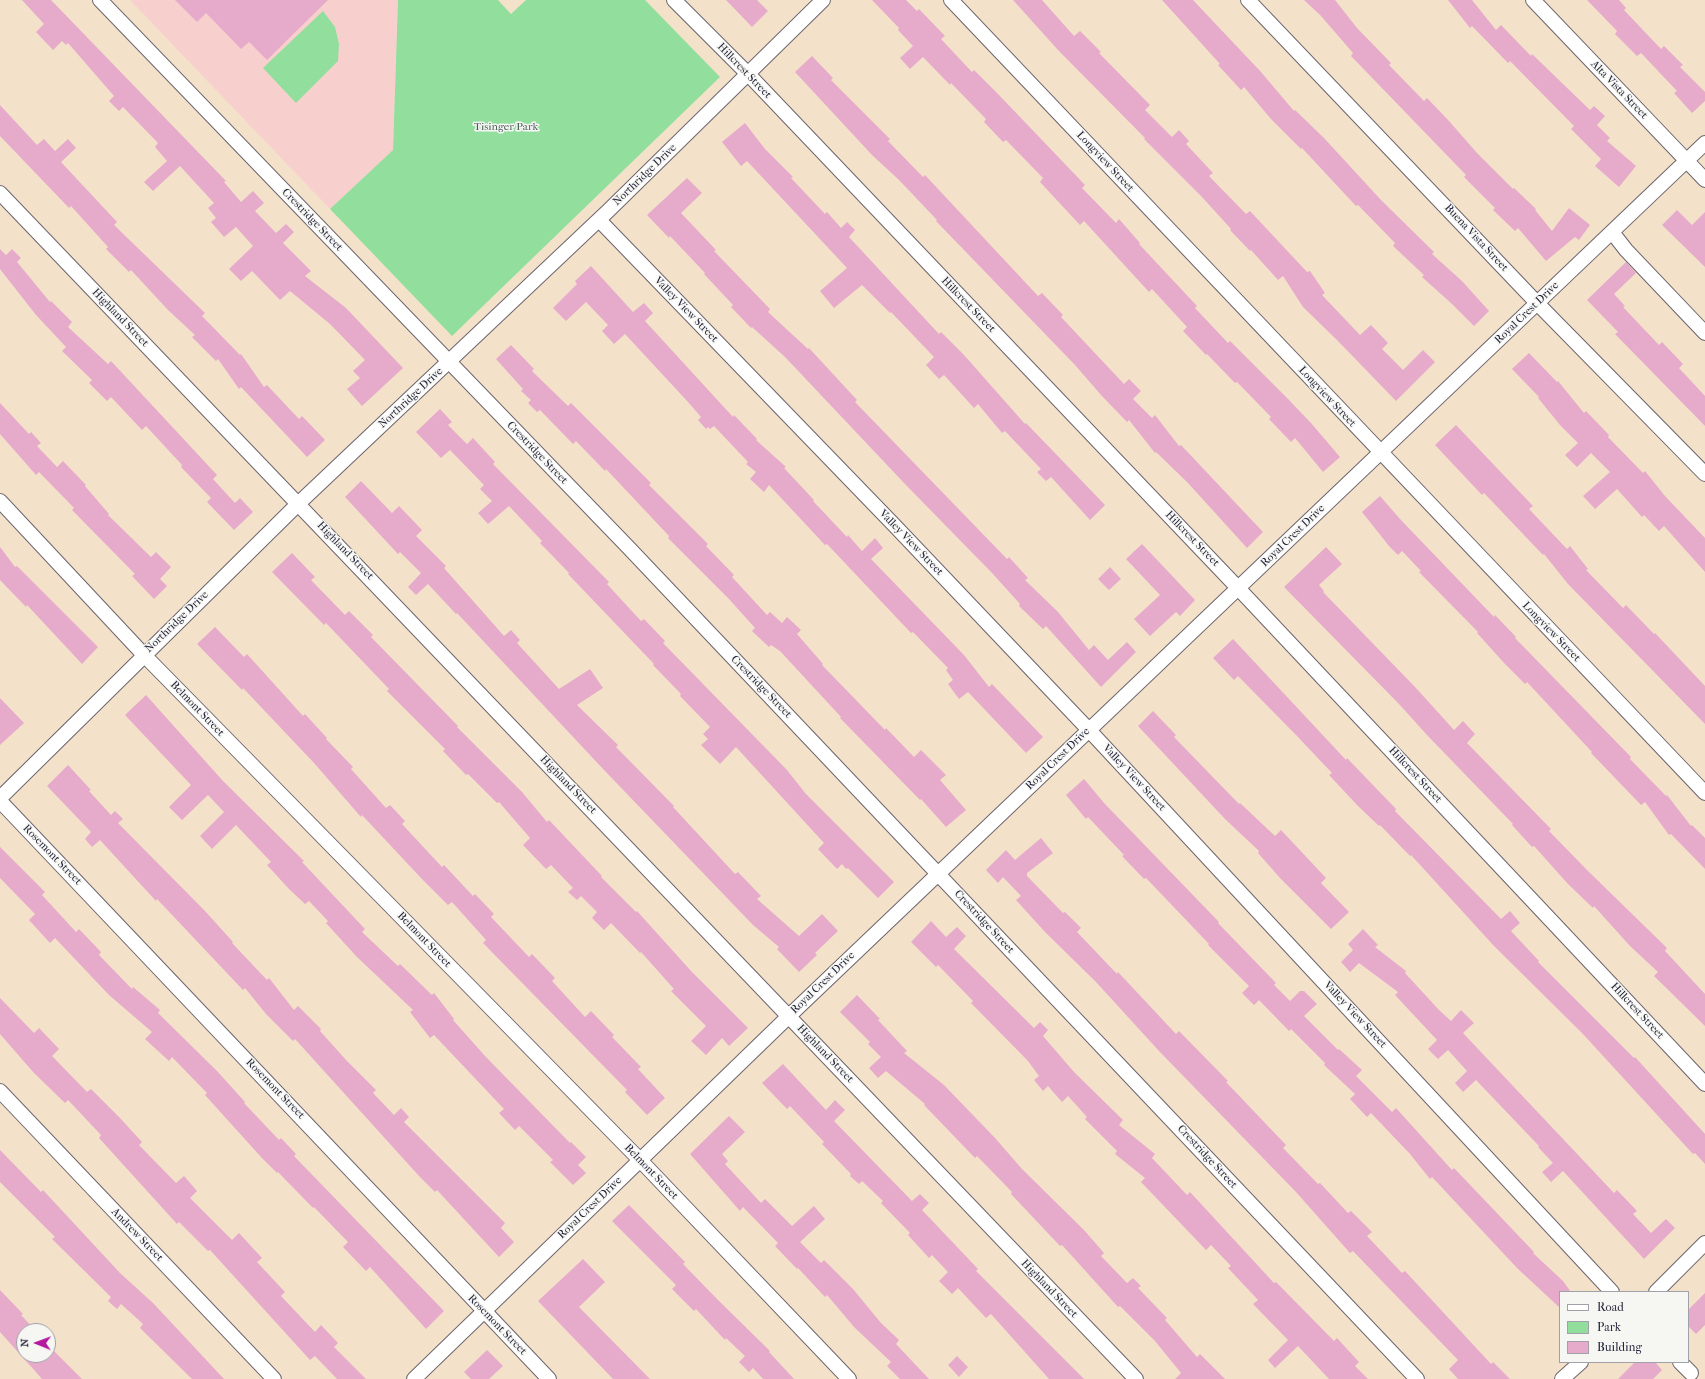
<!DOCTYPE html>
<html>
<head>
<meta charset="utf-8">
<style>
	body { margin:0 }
	#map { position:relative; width:1705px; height:1379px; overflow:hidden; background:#f4e1ca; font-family:"IM FELL French Canon",serif }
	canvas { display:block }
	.legend { position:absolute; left:1559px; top:1291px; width:130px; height:72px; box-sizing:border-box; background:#f6f6f2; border:1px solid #a1a1a9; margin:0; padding:5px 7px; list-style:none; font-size:12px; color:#22223b }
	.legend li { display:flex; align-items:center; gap:8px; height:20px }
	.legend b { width:20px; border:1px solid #a1a1a9 }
	.north { position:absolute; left:16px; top:1323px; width:40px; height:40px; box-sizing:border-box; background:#f6f6f2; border:1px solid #a1a1a9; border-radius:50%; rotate:271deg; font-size:11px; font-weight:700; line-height:16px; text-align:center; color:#22223b }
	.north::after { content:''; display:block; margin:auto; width:14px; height:18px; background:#b5179e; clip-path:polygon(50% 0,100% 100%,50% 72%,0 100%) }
</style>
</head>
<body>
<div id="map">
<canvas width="1705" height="1379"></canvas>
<ul class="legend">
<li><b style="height:5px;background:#fff"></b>Road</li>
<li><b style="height:11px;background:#92df9d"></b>Park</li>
<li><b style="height:11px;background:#e6abcb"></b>Building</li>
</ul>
<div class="north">N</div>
</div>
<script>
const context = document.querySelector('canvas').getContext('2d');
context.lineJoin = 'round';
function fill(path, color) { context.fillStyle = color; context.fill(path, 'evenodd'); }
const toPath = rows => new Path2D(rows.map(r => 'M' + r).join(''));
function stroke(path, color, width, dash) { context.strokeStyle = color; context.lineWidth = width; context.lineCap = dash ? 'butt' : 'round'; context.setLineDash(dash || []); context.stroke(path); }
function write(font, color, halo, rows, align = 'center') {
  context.font = font + ' "IM FELL French Canon",serif'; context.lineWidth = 3; context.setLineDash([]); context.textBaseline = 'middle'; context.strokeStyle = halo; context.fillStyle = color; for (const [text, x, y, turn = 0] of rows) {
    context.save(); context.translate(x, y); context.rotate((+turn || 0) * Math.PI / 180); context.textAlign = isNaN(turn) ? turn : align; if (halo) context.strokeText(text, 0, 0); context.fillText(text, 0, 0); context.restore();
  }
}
const built = toPath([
	[130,0,398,0,393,150,330,209]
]);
const green = toPath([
	[398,0,498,0,511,14,526,0,645,0,720,77,452,336,330,209,393,150],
	[323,11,335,27,339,44,338,61,296,103,263,68]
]);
const building = toPath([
	[22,0,51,0,226,181,224,182,241,202,253,191,264,203,255,211,276,233,286,224,294,232,283,243,311,271,305,276,346,308,403,368,362,406,347,389,360,378,353,371,365,360,330,324,290,291,280,300,252,271,241,281,229,269,253,246,236,227,224,237,211,222,216,218,208,208,214,203,180,166,153,191,144,182,167,161,155,147,158,143,123,107,119,111,109,101,114,96,68,43,66,45,62,41,53,50,36,32,44,24],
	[175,0,328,0,267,60,249,42,241,49,206,13,197,22],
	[726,0,757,0,768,11,752,27],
	[872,0,906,0,917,11,919,9,945,36,941,39,972,72,974,70,999,95,1085,185,1082,188,1116,223,1119,219,1140,243,1139,244,1197,306,1195,308,1228,343,1230,341,1289,400,1311,423,1340,457,1323,472,1295,438,1291,442,1269,419,1271,417,1237,382,1235,383,1207,354,1206,355,1183,331,1187,327,1152,289,1149,292,1084,221,1080,225,1040,182,1043,178,1006,140,1003,142,984,122,986,119,951,83,950,85,923,57,910,69,900,58,913,46,898,30,899,28],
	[1013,0,1042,0,1074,36,1080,31,1101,52,1099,53,1150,105,1145,110,1172,137,1179,130,1189,141,1186,144,1213,173,1209,176,1246,214,1250,211,1307,272,1310,271,1325,293,1322,295,1360,335,1371,325,1388,343,1382,349,1403,370,1423,350,1435,362,1396,401,1338,341,1303,307,1283,276,1278,280,1251,250,1250,251,1230,230,1231,229,1202,197,1144,139,1145,138,1058,50],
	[1162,0,1193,0,1261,72,1294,111,1295,110,1324,138,1381,200,1434,252,1432,254,1462,281,1489,311,1474,326,1452,304,1422,277,1424,275,1393,246,1395,243,1358,205,1356,206,1302,148,1301,149,1271,119,1244,87,1241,90,1218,65,1220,64],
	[1304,0,1335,0,1357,28,1391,63,1389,65,1424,101,1427,98,1449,121,1477,153,1513,189,1514,188,1536,209,1535,210,1552,231,1569,208,1590,225,1579,240,1575,237,1546,261,1518,228,1515,231,1493,210,1495,208,1464,177,1466,175,1351,56,1353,53,1321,16],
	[1448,0,1472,0,1496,30,1501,25,1531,56,1532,54,1590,110,1594,106,1605,116,1597,125,1610,138,1607,141,1636,166,1619,187,1595,166,1601,159,1571,129,1574,126,1510,61,1508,63,1472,26,1470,28],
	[1587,0,1619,0,1626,8,1624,10,1661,49,1664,46,1683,65,1680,67,1705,92,1705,101,1692,113,1674,93,1677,91,1641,53,1637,56,1615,34,1617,31],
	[812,56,833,78,831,80,890,139,888,141,923,177,925,175,1038,296,1042,293,1063,315,1061,317,1124,384,1129,379,1141,391,1133,399,1152,418,1155,415,1179,446,1181,445,1263,532,1247,548,1188,483,1156,452,1155,453,1129,420,1127,422,1101,395,1075,365,936,221,937,220,899,180,872,155,795,72],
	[0,105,37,145,44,139,55,151,68,139,76,148,61,162,117,222,114,225,205,313,202,316,240,355,241,354,264,387,267,385,299,419,302,416,325,440,307,457,241,387,239,389,218,359,216,361,192,337,195,335,168,310,131,270,129,272,106,249,108,247,71,206,69,208,0,136],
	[745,123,765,149,793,177,791,178,825,214,827,212,841,228,847,222,855,230,849,237,939,334,941,332,964,355,1025,424,1026,423,1105,505,1090,520,1051,477,1046,481,1037,472,1041,469,1005,431,1002,433,978,404,974,408,944,375,939,379,926,365,934,357,891,312,890,313,862,285,834,308,820,291,847,268,747,161,741,166,722,142],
	[687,178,702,193,681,213,716,250,714,251,770,309,768,312,808,349,809,348,857,400,855,402,1007,559,1009,557,1028,578,1025,580,1058,612,1089,650,1094,645,1108,660,1127,642,1136,652,1101,687,1046,626,1043,629,1019,606,1020,604,992,573,905,484,785,357,752,327,751,328,731,307,733,305,704,274,705,273,670,236,669,238,647,215],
	[1677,210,1692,225,1705,212,1705,267,1662,225],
	[0,249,6,255,12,249,21,258,17,262,50,302,51,301,72,322,68,327,108,364,111,361,217,475,213,479,235,503,240,498,253,512,234,530,207,502,211,498,181,467,182,465,146,426,142,430,111,397,107,401,89,383,92,380,62,351,66,347,36,315,0,269],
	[1626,262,1636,273,1614,294,1625,306,1623,307,1659,345,1662,342,1683,364,1679,368,1705,396,1705,426,1615,334,1618,332,1587,300],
	[591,266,633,312,644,303,653,313,645,321,733,417,734,415,757,439,756,440,786,467,784,468,814,500,813,501,847,537,848,535,862,551,875,538,883,548,871,559,964,655,989,687,992,684,1043,737,1026,753,968,692,959,699,948,684,953,680,946,670,948,668,913,632,911,633,827,544,825,545,769,485,764,492,750,479,756,472,746,464,748,462,714,426,710,429,708,427,706,429,698,420,701,417,688,402,625,334,614,344,602,331,608,325,586,302,566,321,553,308,577,284,575,281],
	[511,345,534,369,532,371,568,406,571,403,651,483,649,485,708,544,706,546,734,575,732,577,767,615,770,612,782,623,787,617,801,630,797,634,823,664,822,665,885,730,886,728,914,757,921,750,946,775,940,780,966,810,946,827,921,799,920,800,840,718,841,717,780,651,771,645,769,647,752,631,755,628,729,599,668,538,669,536,606,469,605,471,576,441,573,444,540,410,537,412,528,403,531,400,521,391,523,389,496,359],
	[1529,353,1557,382,1558,381,1584,413,1586,411,1609,435,1608,437,1643,473,1645,471,1665,496,1705,538,1705,572,1664,526,1659,531,1644,515,1642,517,1617,489,1595,509,1583,496,1610,472,1591,453,1577,467,1565,455,1578,443,1560,425,1538,398,1539,397,1512,369],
	[0,403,29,434,31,432,41,443,37,446,57,467,63,461,86,485,85,486,109,514,108,515,151,557,156,552,171,567,160,579,167,586,154,599,132,576,135,574,72,510,74,508,39,472,36,475,0,434],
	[440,409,452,422,448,425,467,444,473,438,495,462,493,464,609,582,607,584,641,621,644,619,665,641,663,643,787,770,806,794,894,882,878,898,848,868,846,869,842,864,837,869,818,849,824,843,736,747,720,764,701,745,708,739,703,734,710,727,680,696,681,694,653,665,654,664,568,574,569,573,540,543,542,541,509,506,488,524,478,513,492,501,480,489,484,485,450,450,441,458,416,432],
	[1456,425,1533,506,1529,509,1567,549,1570,546,1588,569,1586,570,1623,608,1626,605,1654,634,1655,633,1705,686,1705,724,1568,584,1544,554,1543,555,1484,493,1482,495,1435,445],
	[361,481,392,513,399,506,422,530,416,536,446,566,444,568,504,636,511,630,520,640,517,643,559,689,590,669,603,688,577,705,618,745,616,747,674,806,673,807,735,874,738,872,761,896,757,899,799,936,822,914,838,931,815,953,817,955,799,972,777,949,779,947,753,925,604,770,457,613,456,614,428,584,416,595,408,587,421,573,400,552,398,554,345,497],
	[1380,496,1400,519,1494,617,1495,615,1516,637,1515,638,1631,757,1630,759,1666,796,1667,795,1691,826,1692,825,1705,838,1705,869,1671,834,1669,835,1645,802,1641,805,1591,753,1592,752,1527,682,1525,684,1505,664,1477,633,1478,632,1419,572,1421,571,1402,551,1398,555,1389,546,1362,512],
	[1142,544,1195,600,1180,616,1176,612,1150,636,1134,619,1160,595,1126,559],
	[0,547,15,567,17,566,98,647,82,664,27,605,26,607,0,580],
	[1326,547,1342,564,1319,585,1324,591,1323,592,1416,688,1454,730,1463,721,1475,734,1467,743,1551,829,1549,831,1588,871,1667,948,1665,951,1705,994,1705,1026,1654,976,1658,972,1630,946,1594,906,1593,908,1568,884,1534,846,1532,847,1512,825,1513,824,1427,735,1399,704,1284,587],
	[292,553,315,577,311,580,345,615,349,611,373,635,371,637,458,726,457,727,522,792,547,822,549,820,602,876,601,877,636,912,637,911,691,971,748,1028,729,1046,722,1038,706,1055,691,1041,706,1026,671,991,674,989,641,952,640,953,611,923,604,930,592,918,597,912,581,896,577,900,568,892,573,888,551,865,546,869,523,845,530,838,499,802,497,803,468,774,466,775,443,751,445,749,387,691,389,689,326,623,324,625,272,572],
	[1110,567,1121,579,1109,590,1098,579],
	[215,627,244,657,247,654,303,716,305,714,327,738,326,739,353,767,351,769,386,808,390,805,405,821,402,824,442,867,444,865,473,896,475,894,494,914,491,917,529,957,532,954,555,978,552,981,585,1017,591,1011,614,1035,612,1037,641,1067,638,1069,665,1098,647,1115,625,1092,627,1090,483,943,486,940,452,902,448,905,420,877,362,815,361,817,314,763,243,688,242,690,197,644],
	[1233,639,1346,760,1347,758,1396,809,1395,811,1501,919,1510,911,1520,923,1511,931,1539,961,1538,962,1634,1058,1635,1057,1705,1134,1705,1164,1695,1153,1693,1154,1582,1033,1494,946,1411,855,1410,856,1380,825,1379,826,1357,805,1329,775,1332,773,1296,735,1238,676,1234,680,1213,658],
	[146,695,223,781,304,861,302,862,365,929,362,932,398,966,400,964,432,995,434,993,454,1019,453,1020,485,1056,570,1143,571,1142,586,1157,578,1165,586,1173,573,1185,550,1162,553,1160,519,1126,515,1130,499,1113,504,1109,434,1035,430,1038,410,1012,413,1010,356,956,326,923,328,921,309,901,305,904,289,889,267,865,271,862,236,825,212,849,200,836,224,812,208,795,182,820,169,807,191,785,125,715],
	[0,698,24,723,0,745],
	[1153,711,1176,735,1174,737,1239,804,1240,803,1275,836,1281,830,1326,878,1321,883,1349,912,1331,929,1280,878,1258,853,1259,851,1225,819,1138,726],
	[68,765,91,790,89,791,111,815,115,811,123,819,118,823,205,911,233,942,232,943,267,980,269,978,294,1010,298,1006,321,1029,320,1031,347,1061,376,1090,373,1093,394,1115,401,1108,409,1117,404,1122,505,1223,501,1228,514,1242,499,1257,437,1190,435,1192,419,1176,295,1039,293,1041,266,1014,245,988,243,990,157,899,156,901,133,876,100,840,92,847,85,839,91,832,47,786],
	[1084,779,1104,803,1219,922,1218,923,1276,983,1274,985,1290,1001,1300,991,1304,991,1317,1004,1304,1016,1338,1050,1339,1049,1362,1070,1356,1076,1392,1112,1396,1108,1452,1170,1454,1168,1534,1252,1533,1253,1563,1281,1571,1292,1560,1292,1560,1308,1517,1268,1432,1177,1430,1179,1410,1154,1371,1113,1367,1117,1350,1099,1355,1094,1324,1065,1325,1063,1291,1029,1289,1031,1259,1000,1254,1005,1242,993,1249,986,1208,945,1209,944,1146,878,1144,879,1122,856,1124,855,1088,817,1086,819,1066,795],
	[1041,838,1053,853,1027,873,1027,876,1063,913,1065,912,1081,928,1077,932,1117,974,1118,972,1176,1034,1179,1031,1228,1081,1226,1082,1286,1145,1283,1148,1318,1184,1320,1183,1348,1213,1351,1211,1372,1232,1367,1236,1402,1273,1405,1271,1491,1364,1493,1362,1510,1379,1458,1379,1449,1369,1458,1360,1353,1251,1350,1253,1296,1192,1159,1051,1096,982,1045,932,1016,900,1021,896,1003,877,998,883,986,870,1006,850,1015,860],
	[0,847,45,892,42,895,76,932,79,929,101,952,99,955,132,989,133,987,160,1010,158,1013,217,1071,245,1102,244,1103,279,1140,281,1138,296,1154,294,1156,444,1311,426,1329,370,1267,366,1271,343,1247,348,1242,314,1207,313,1208,278,1172,277,1173,261,1157,205,1095,207,1093,172,1057,169,1061,145,1039,152,1032,109,995,55,938,50,943,29,920,35,914,0,878],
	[931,921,946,937,957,927,966,936,954,949,1034,1028,1040,1022,1048,1030,1043,1036,1074,1072,1123,1120,1119,1125,1155,1154,1152,1158,1187,1195,1190,1192,1274,1283,1276,1282,1334,1341,1337,1338,1359,1362,1355,1366,1368,1379,1329,1379,1298,1346,1275,1368,1268,1360,1288,1340,1253,1304,1258,1300,1228,1268,1231,1266,1211,1245,1206,1250,1141,1182,1145,1178,1115,1154,1117,1151,1085,1119,1087,1117,1068,1096,1062,1102,1048,1086,1043,1091,1034,1080,1039,1076,1028,1061,971,1003,973,1001,938,965,936,967,911,942],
	[1363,929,1378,945,1375,947,1406,971,1405,973,1439,1010,1451,1021,1461,1010,1474,1023,1463,1033,1614,1193,1617,1190,1637,1211,1633,1214,1651,1233,1666,1219,1675,1228,1644,1259,1563,1171,1551,1182,1542,1172,1553,1163,1538,1147,1539,1146,1476,1080,1463,1092,1455,1083,1467,1071,1448,1050,1438,1059,1428,1049,1437,1040,1395,995,1398,992,1359,963,1350,972,1341,962,1353,950,1348,944],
	[857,995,880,1019,878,1020,907,1051,904,1053,944,1085,995,1138,1022,1169,1084,1230,1104,1253,1101,1256,1127,1283,1133,1278,1141,1286,1138,1288,1167,1318,1165,1320,1197,1357,1200,1354,1225,1379,1175,1379,1181,1373,1155,1341,1120,1306,1118,1307,1062,1245,1060,1246,1011,1194,1012,1192,977,1156,975,1158,924,1105,925,1104,886,1071,878,1078,869,1068,881,1057,868,1044,870,1042,840,1012],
	[0,998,34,1033,39,1028,59,1049,52,1056,87,1092,91,1089,120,1118,142,1142,139,1145,176,1183,184,1176,197,1191,190,1198,232,1240,239,1233,262,1258,257,1262,285,1292,281,1296,315,1332,321,1325,338,1343,334,1347,366,1379,337,1379,315,1356,310,1360,210,1250,208,1251,179,1222,177,1224,99,1138,101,1135,68,1100,65,1103,34,1073,0,1034],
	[783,1064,826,1110,835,1100,845,1110,834,1121,912,1201,920,1194,929,1203,922,1210,978,1269,976,1271,1084,1379,1049,1379,991,1314,986,1318,958,1288,952,1294,939,1281,948,1272,932,1255,929,1258,908,1235,910,1233,881,1203,883,1201,862,1181,859,1184,850,1176,851,1174,822,1144,824,1142,790,1106,787,1109,762,1083],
	[729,1116,745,1132,722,1154,728,1161,725,1164,761,1203,765,1199,792,1226,814,1206,825,1219,800,1242,821,1263,824,1260,853,1289,881,1323,899,1340,896,1344,929,1379,900,1379,887,1366,891,1362,854,1327,827,1295,825,1297,798,1268,797,1269,775,1246,778,1243,743,1207,740,1211,690,1154],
	[0,1150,41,1192,43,1190,120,1273,153,1303,224,1379,192,1379,140,1328,143,1324,121,1304,117,1309,108,1301,111,1297,52,1239,55,1237,0,1182],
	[629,1205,685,1262,683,1264,718,1300,770,1351,769,1352,794,1379,763,1379,753,1368,749,1372,739,1362,745,1356,726,1338,725,1340,696,1309,694,1311,672,1289,676,1285,612,1221],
	[583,1259,605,1282,579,1307,650,1379,613,1379,538,1301],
	[0,1290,23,1314,21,1315,36,1331,24,1331,24,1355,48,1355,48,1345,82,1379,42,1379,35,1371,0,1332],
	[1705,1293,1705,1325,1696,1334,1688,1326,1688,1310],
	[487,1350,503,1366,489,1379,471,1379,464,1372],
	[957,1356,968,1367,959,1377,948,1365],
	[1635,1362,1655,1362,1662,1370,1653,1379,1618,1379]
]);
const minor = toPath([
	[100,0,628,547,1417,1379],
	[674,0,749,75,1238,588,1705,1084],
	[951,0,1705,793],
	[1248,0,1537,303,1705,474],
	[1533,0,1705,180],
	[0,193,1136,1379],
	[599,220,895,526,1088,729,1612,1292],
	[1612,232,1626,250,1705,333],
	[0,501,144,655,640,1160,849,1379],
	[0,798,299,503,608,211,823,0],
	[0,801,549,1379],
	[0,1091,274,1379],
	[1656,1292,1705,1243],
	[1680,1362,1691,1373],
	[414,1379,789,1016,1705,143],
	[1562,1379,1581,1362]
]);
const streetNames = [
	["Hillcrest Street",744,71,46],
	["Alta Vista Street",1619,90,46],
	["Longview Street",1105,162,47],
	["Northridge Drive",645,175,-44],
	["Crestridge Street",312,220,46],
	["Buena Vista Street",1476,238,47],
	["Hillcrest Street",968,305,46],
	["Valley View Street",686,310,46],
	["Royal Crest Drive",1527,313,-44],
	["Highland Street",120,318,46],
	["Longview Street",1327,397,47],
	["Northridge Drive",411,398,-43],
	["Crestridge Street",537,453,46],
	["Royal Crest Drive",1293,536,-44],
	["Hillcrest Street",1192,539,46],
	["Valley View Street",911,543,46],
	["Highland Street",345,551,46],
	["Northridge Drive",177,622,-44],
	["Longview Street",1551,632,46],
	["Crestridge Street",761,687,46],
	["Belmont Street",197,709,46],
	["Royal Crest Drive",1058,759,-44],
	["Hillcrest Street",1415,775,47],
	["Valley View Street",1134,778,47],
	["Highland Street",568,785,46],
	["Rosemont Street",52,855,46],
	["Crestridge Street",984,922,47],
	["Belmont Street",424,940,46],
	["Royal Crest Drive",823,983,-44],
	["Hillcrest Street",1637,1011,47],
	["Valley View Street",1355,1015,47],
	["Highland Street",825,1054,46],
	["Rosemont Street",275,1089,46],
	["Crestridge Street",1207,1157,47],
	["Belmont Street",651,1172,46],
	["Royal Crest Drive",590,1208,-44],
	["Andrew Street",137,1235,46],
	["Highland Street",1049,1289,46],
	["Rosemont Street",497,1325,46]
];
const parkNames = [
	["Tisinger Park",506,127]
];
fill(built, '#f7d0cd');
fill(green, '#92df9d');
fill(building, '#e6abcb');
stroke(minor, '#6c656d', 16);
stroke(minor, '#fff', 14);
write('11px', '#22223b', '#f6f6f2', streetNames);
write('11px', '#445b58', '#f6f6f2', parkNames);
</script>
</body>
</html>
